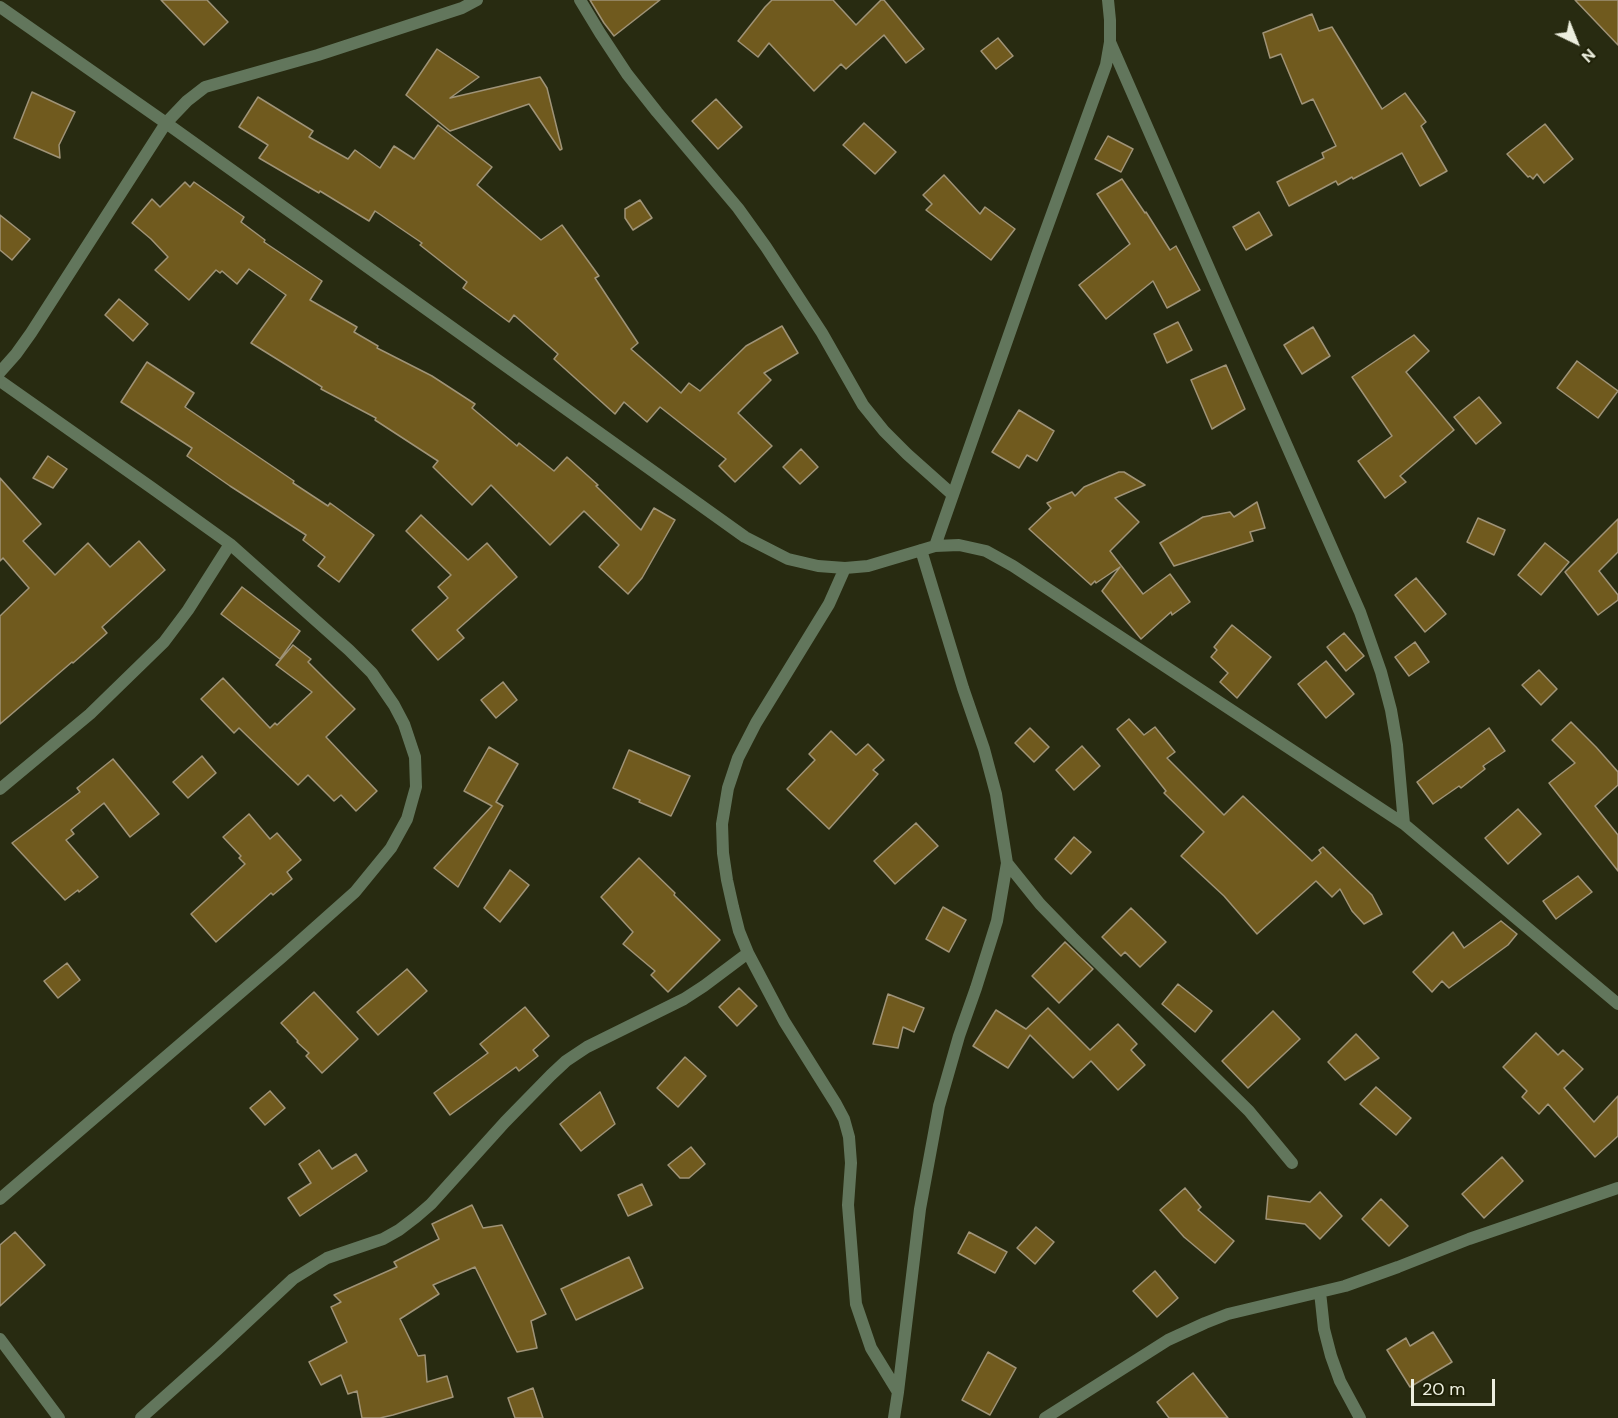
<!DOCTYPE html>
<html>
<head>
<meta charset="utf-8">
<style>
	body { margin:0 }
	#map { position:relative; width:1618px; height:1418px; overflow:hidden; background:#282b11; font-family:"DM Sans",sans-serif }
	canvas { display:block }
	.north { position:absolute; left:1546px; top:12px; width:60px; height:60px; -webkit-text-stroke:4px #1f2107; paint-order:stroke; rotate:137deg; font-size:16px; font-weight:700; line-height:24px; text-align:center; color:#eceede }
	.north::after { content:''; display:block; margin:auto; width:21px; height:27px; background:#eceede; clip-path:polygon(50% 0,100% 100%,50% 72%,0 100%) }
	.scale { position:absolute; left:1411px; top:1379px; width:84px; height:27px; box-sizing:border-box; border:3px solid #eceede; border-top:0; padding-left:8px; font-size:18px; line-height:21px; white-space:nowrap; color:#eceede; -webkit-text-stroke:4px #1f2107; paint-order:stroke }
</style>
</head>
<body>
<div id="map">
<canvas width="1618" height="1418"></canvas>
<div class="north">N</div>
<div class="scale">20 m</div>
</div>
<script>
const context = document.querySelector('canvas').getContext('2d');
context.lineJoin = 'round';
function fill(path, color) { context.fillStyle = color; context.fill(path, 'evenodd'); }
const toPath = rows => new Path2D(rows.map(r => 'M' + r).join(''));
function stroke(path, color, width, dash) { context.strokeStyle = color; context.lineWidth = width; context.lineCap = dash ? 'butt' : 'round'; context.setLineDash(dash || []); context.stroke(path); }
const building = toPath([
	[161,0,207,0,228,22,204,45,161,0],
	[590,0,660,0,614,36,604,23,590,0],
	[772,0,833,0,856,25,881,0,884,0,924,49,906,63,884,35,846,69,841,64,814,91,769,43,758,57,738,41,765,7,772,0],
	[1575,0,1618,0,1618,45,1575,0],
	[1312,14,1319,31,1332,27,1382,109,1405,93,1426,122,1421,126,1447,171,1420,186,1402,153,1353,179,1352,177,1338,185,1336,181,1289,206,1277,182,1324,158,1322,153,1336,146,1313,99,1302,104,1281,54,1270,58,1263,33,1312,14],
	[998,38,1013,56,996,69,981,51,998,38],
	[437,49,479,77,450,98,540,77,547,88,562,149,560,150,529,104,450,131,406,95,437,49],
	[32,92,75,112,59,145,60,158,14,138,32,92],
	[258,97,313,131,309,137,348,159,355,150,380,168,394,146,414,159,438,125,492,167,477,185,541,240,562,225,599,276,595,278,638,343,631,349,681,393,689,383,700,391,746,346,782,326,798,353,764,373,771,380,738,413,772,446,735,482,719,466,726,459,660,407,647,422,624,402,615,414,554,359,558,354,514,315,509,322,463,288,467,282,420,245,422,243,375,211,369,221,320,191,319,193,259,158,268,145,239,127,258,97],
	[716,99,742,127,718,149,692,121,716,99],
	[864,123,896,152,875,174,843,145,864,123],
	[1545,124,1573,159,1544,183,1537,174,1533,179,1530,176,1528,177,1507,154,1545,124],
	[1108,136,1133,149,1121,172,1095,159,1108,136],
	[944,175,980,214,985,207,1015,229,991,260,926,210,932,204,923,195,944,175],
	[1122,179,1145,213,1146,212,1170,250,1176,246,1200,290,1167,308,1153,281,1106,319,1079,285,1130,244,1097,194,1122,179],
	[185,182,190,187,194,182,244,217,241,222,265,240,264,242,322,281,310,300,357,327,354,332,378,346,377,348,432,376,475,404,472,408,517,446,519,443,554,471,567,457,598,485,596,486,641,530,654,508,675,520,642,578,628,594,599,567,619,545,584,511,550,545,491,485,472,505,433,467,438,461,375,420,376,418,321,389,322,387,251,343,286,295,249,269,237,284,222,271,220,273,216,270,189,300,155,270,168,257,151,239,132,223,152,199,160,207,185,182],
	[640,200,652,218,633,230,625,218,625,209,640,200],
	[1259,212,1272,235,1246,250,1233,227,1259,212],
	[0,215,30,239,12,260,0,250,0,215],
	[119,299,148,324,133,341,105,315,119,299],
	[1178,322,1192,350,1167,363,1154,334,1178,322],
	[1313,327,1330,356,1302,374,1284,345,1313,327],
	[1414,335,1429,351,1406,372,1454,430,1400,476,1406,482,1385,498,1358,461,1392,436,1352,377,1414,335],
	[1577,361,1618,391,1598,418,1557,388,1577,361],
	[147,362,194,393,185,407,294,481,293,483,328,506,330,503,374,535,339,582,318,566,325,557,303,540,306,535,230,486,187,456,192,448,121,402,147,362],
	[1226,365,1245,409,1212,429,1191,380,1226,365],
	[1479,397,1501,423,1476,444,1454,417,1479,397],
	[1019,410,1054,431,1037,461,1027,455,1019,468,992,452,1019,410],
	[801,449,818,467,800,484,783,467,801,449],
	[48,456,67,469,53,488,33,478,48,456],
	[1119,472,1124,472,1145,485,1115,498,1139,522,1110,551,1143,594,1170,574,1190,602,1172,615,1171,612,1141,639,1102,591,1120,567,1096,583,1095,581,1091,585,1029,529,1051,508,1047,503,1072,492,1075,496,1084,487,1119,472],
	[0,478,41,524,23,541,55,575,88,543,110,567,139,541,165,570,102,627,107,633,73,663,72,662,0,724,0,616,29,588,3,558,0,561,0,478],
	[1257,502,1265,528,1250,532,1253,541,1174,566,1160,543,1203,517,1230,512,1234,517,1257,502],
	[421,515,468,560,487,543,517,577,457,630,464,638,438,660,412,630,448,598,438,587,451,575,406,531,421,515],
	[1478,518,1505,530,1494,555,1467,542,1478,518],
	[1618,519,1618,552,1599,571,1618,595,1618,600,1598,615,1565,572,1618,519],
	[1545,543,1569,562,1541,595,1518,575,1545,543],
	[1416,578,1446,614,1425,632,1395,595,1416,578],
	[242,587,300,631,280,659,221,614,242,587],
	[1232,625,1271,657,1237,698,1220,682,1228,673,1211,657,1217,650,1214,647,1232,625],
	[1344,633,1364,656,1346,671,1327,647,1344,633],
	[1415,642,1429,662,1409,676,1395,657,1415,642],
	[293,645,311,659,308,662,355,709,326,737,377,791,356,811,341,795,334,801,308,775,298,785,239,728,234,733,201,699,223,678,270,728,275,723,277,725,312,692,276,665,293,645],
	[1326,661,1354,694,1326,718,1298,684,1326,661],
	[1539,670,1557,689,1541,705,1522,685,1539,670],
	[503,682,517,700,496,718,481,700,503,682],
	[1129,719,1144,735,1155,727,1175,752,1167,758,1224,815,1243,796,1312,861,1321,853,1319,850,1323,847,1372,895,1382,914,1364,924,1352,911,1340,889,1332,897,1316,881,1257,934,1224,896,1181,856,1204,832,1164,793,1166,791,1117,729,1129,719],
	[1571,722,1596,747,1618,772,1618,785,1595,806,1618,835,1618,871,1549,783,1575,763,1552,740,1571,722],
	[1030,728,1049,747,1034,762,1015,743,1030,728],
	[1489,728,1505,751,1483,766,1485,769,1461,788,1459,786,1433,804,1417,782,1489,728],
	[831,731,856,755,868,744,884,760,873,770,878,774,829,829,787,789,815,760,809,754,831,731],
	[1082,746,1100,766,1074,790,1056,770,1082,746],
	[489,747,518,764,496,802,503,806,458,887,434,868,492,806,464,791,489,747],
	[629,750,690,776,671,816,639,802,640,800,613,788,629,750],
	[202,756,216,773,188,798,173,782,202,756],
	[113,759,159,814,130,837,104,803,71,830,74,834,66,840,98,877,79,892,78,890,65,900,12,843,80,792,77,788,113,759],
	[1518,809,1541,834,1508,864,1485,838,1518,809],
	[249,814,270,839,277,833,301,860,287,872,292,879,273,895,271,893,216,942,191,914,245,864,239,858,241,856,223,837,249,814],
	[916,823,938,846,895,884,874,861,916,823],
	[1074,837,1091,852,1071,874,1055,859,1074,837],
	[639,858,675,893,674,895,720,940,668,992,651,975,655,971,623,944,633,932,601,897,639,858],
	[510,870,529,885,500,922,484,908,510,870],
	[1578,876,1592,892,1556,919,1543,901,1578,876],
	[943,907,966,920,949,952,926,939,943,907],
	[1131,908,1166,942,1140,967,1125,952,1121,956,1102,937,1131,908],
	[1501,921,1517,934,1508,945,1449,988,1442,981,1432,992,1413,972,1453,932,1464,948,1501,921],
	[1065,942,1093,969,1059,1003,1032,976,1065,942],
	[67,963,80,980,58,998,44,981,67,963],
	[407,969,427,991,378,1035,357,1012,407,969],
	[1178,984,1212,1011,1195,1032,1162,1004,1178,984],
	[739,988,757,1006,737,1026,719,1007,739,988],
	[314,992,358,1039,322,1073,306,1056,309,1053,297,1042,298,1041,281,1023,314,992],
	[888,994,924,1008,914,1032,903,1027,898,1048,873,1044,888,994],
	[525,1007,549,1036,533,1050,538,1056,519,1071,516,1067,450,1115,434,1093,488,1053,480,1044,525,1007],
	[1048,1008,1090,1050,1118,1024,1137,1044,1131,1050,1145,1065,1118,1090,1091,1061,1073,1078,1030,1035,1008,1068,973,1046,996,1010,1026,1029,1048,1008],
	[1273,1011,1300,1039,1248,1088,1222,1061,1273,1011],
	[1536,1033,1558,1055,1563,1050,1583,1069,1564,1088,1594,1122,1618,1096,1618,1136,1595,1157,1548,1104,1539,1114,1522,1097,1527,1091,1503,1067,1536,1033],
	[1356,1034,1379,1058,1345,1080,1328,1062,1356,1034],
	[685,1057,706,1076,678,1107,657,1088,685,1057],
	[1376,1087,1411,1118,1396,1135,1360,1104,1376,1087],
	[270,1091,285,1108,265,1125,250,1108,270,1091],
	[600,1092,615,1124,581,1151,560,1124,600,1092],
	[691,1147,705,1164,689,1178,680,1178,668,1165,691,1147],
	[319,1150,332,1169,356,1154,367,1171,300,1216,288,1198,311,1183,299,1164,319,1150],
	[1502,1157,1523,1181,1484,1218,1462,1194,1502,1157],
	[642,1184,652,1205,628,1216,618,1195,642,1184],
	[1185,1188,1201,1207,1198,1210,1234,1241,1215,1263,1184,1237,1160,1210,1185,1188],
	[1320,1192,1342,1216,1320,1239,1305,1224,1266,1219,1268,1196,1310,1202,1320,1192],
	[1381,1199,1408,1226,1389,1246,1362,1219,1381,1199],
	[472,1205,483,1228,502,1225,546,1314,531,1321,537,1348,517,1352,475,1267,433,1285,439,1294,400,1319,418,1356,425,1355,427,1382,447,1376,453,1397,393,1415,380,1418,362,1418,357,1391,348,1394,341,1375,321,1385,309,1362,347,1342,331,1307,341,1302,334,1295,397,1267,394,1262,439,1239,432,1224,472,1205],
	[1036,1227,1054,1242,1035,1264,1017,1248,1036,1227],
	[15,1232,45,1265,0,1306,0,1245,15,1232],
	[969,1232,1007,1252,995,1273,958,1253,969,1232],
	[629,1257,643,1288,576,1320,561,1289,629,1257],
	[1155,1271,1178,1298,1157,1317,1133,1291,1155,1271],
	[1433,1332,1452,1362,1410,1387,1387,1350,1406,1338,1410,1346,1433,1332],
	[988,1352,1016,1368,990,1415,962,1400,988,1352],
	[1193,1373,1228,1418,1169,1418,1157,1402,1193,1373],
	[533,1388,543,1418,515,1418,508,1398,533,1388]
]);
const street = toPath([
	[580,0,600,33,627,74,657,112,738,208,766,247,822,333,863,405,884,431,907,454,953,495],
	[0,7,166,123,745,537,788,559,818,566,845,568,868,566,935,546,959,545,986,551,1013,566,1404,824,1618,1004],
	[1110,42,1221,296,1360,612,1381,672,1391,710,1397,745,1404,824],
	[0,372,16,354,31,333,166,123,187,101,205,87,318,55,462,8,477,0],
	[0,381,152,488,230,544,349,650,372,673,394,705,404,724,415,757,416,787,407,819,391,848,355,892,282,957,0,1199],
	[935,546,1037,255,1106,65,1110,42,1110,20,1108,0],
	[845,568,829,604,756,723,738,758,728,788,722,824,723,853,727,880,733,907,739,931,748,953,784,1021,836,1104,844,1119,849,1137,851,1163,848,1205,856,1304,871,1348,898,1392],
	[0,789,90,714,164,642,188,610,230,544],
	[1007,863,1040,904,1072,937,1249,1111,1292,1163],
	[1320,1292,1324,1329,1331,1356,1340,1381,1360,1418],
	[0,1339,59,1418],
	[141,1418,217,1350,293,1279,327,1258,383,1239,399,1230,416,1217,431,1204,505,1122,551,1075,566,1061,587,1047,684,999,704,986,748,953],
	[894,1418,898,1392,920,1209,939,1106,959,1036,976,988,997,921,1007,863,996,794,984,749,963,688,921,550],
	[1045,1418,1168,1340,1205,1323,1228,1314,1345,1286,1398,1267,1469,1239,1618,1188]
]);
fill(building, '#705a1e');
stroke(building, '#9f9377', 1.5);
stroke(street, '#62765c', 12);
</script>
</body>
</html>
